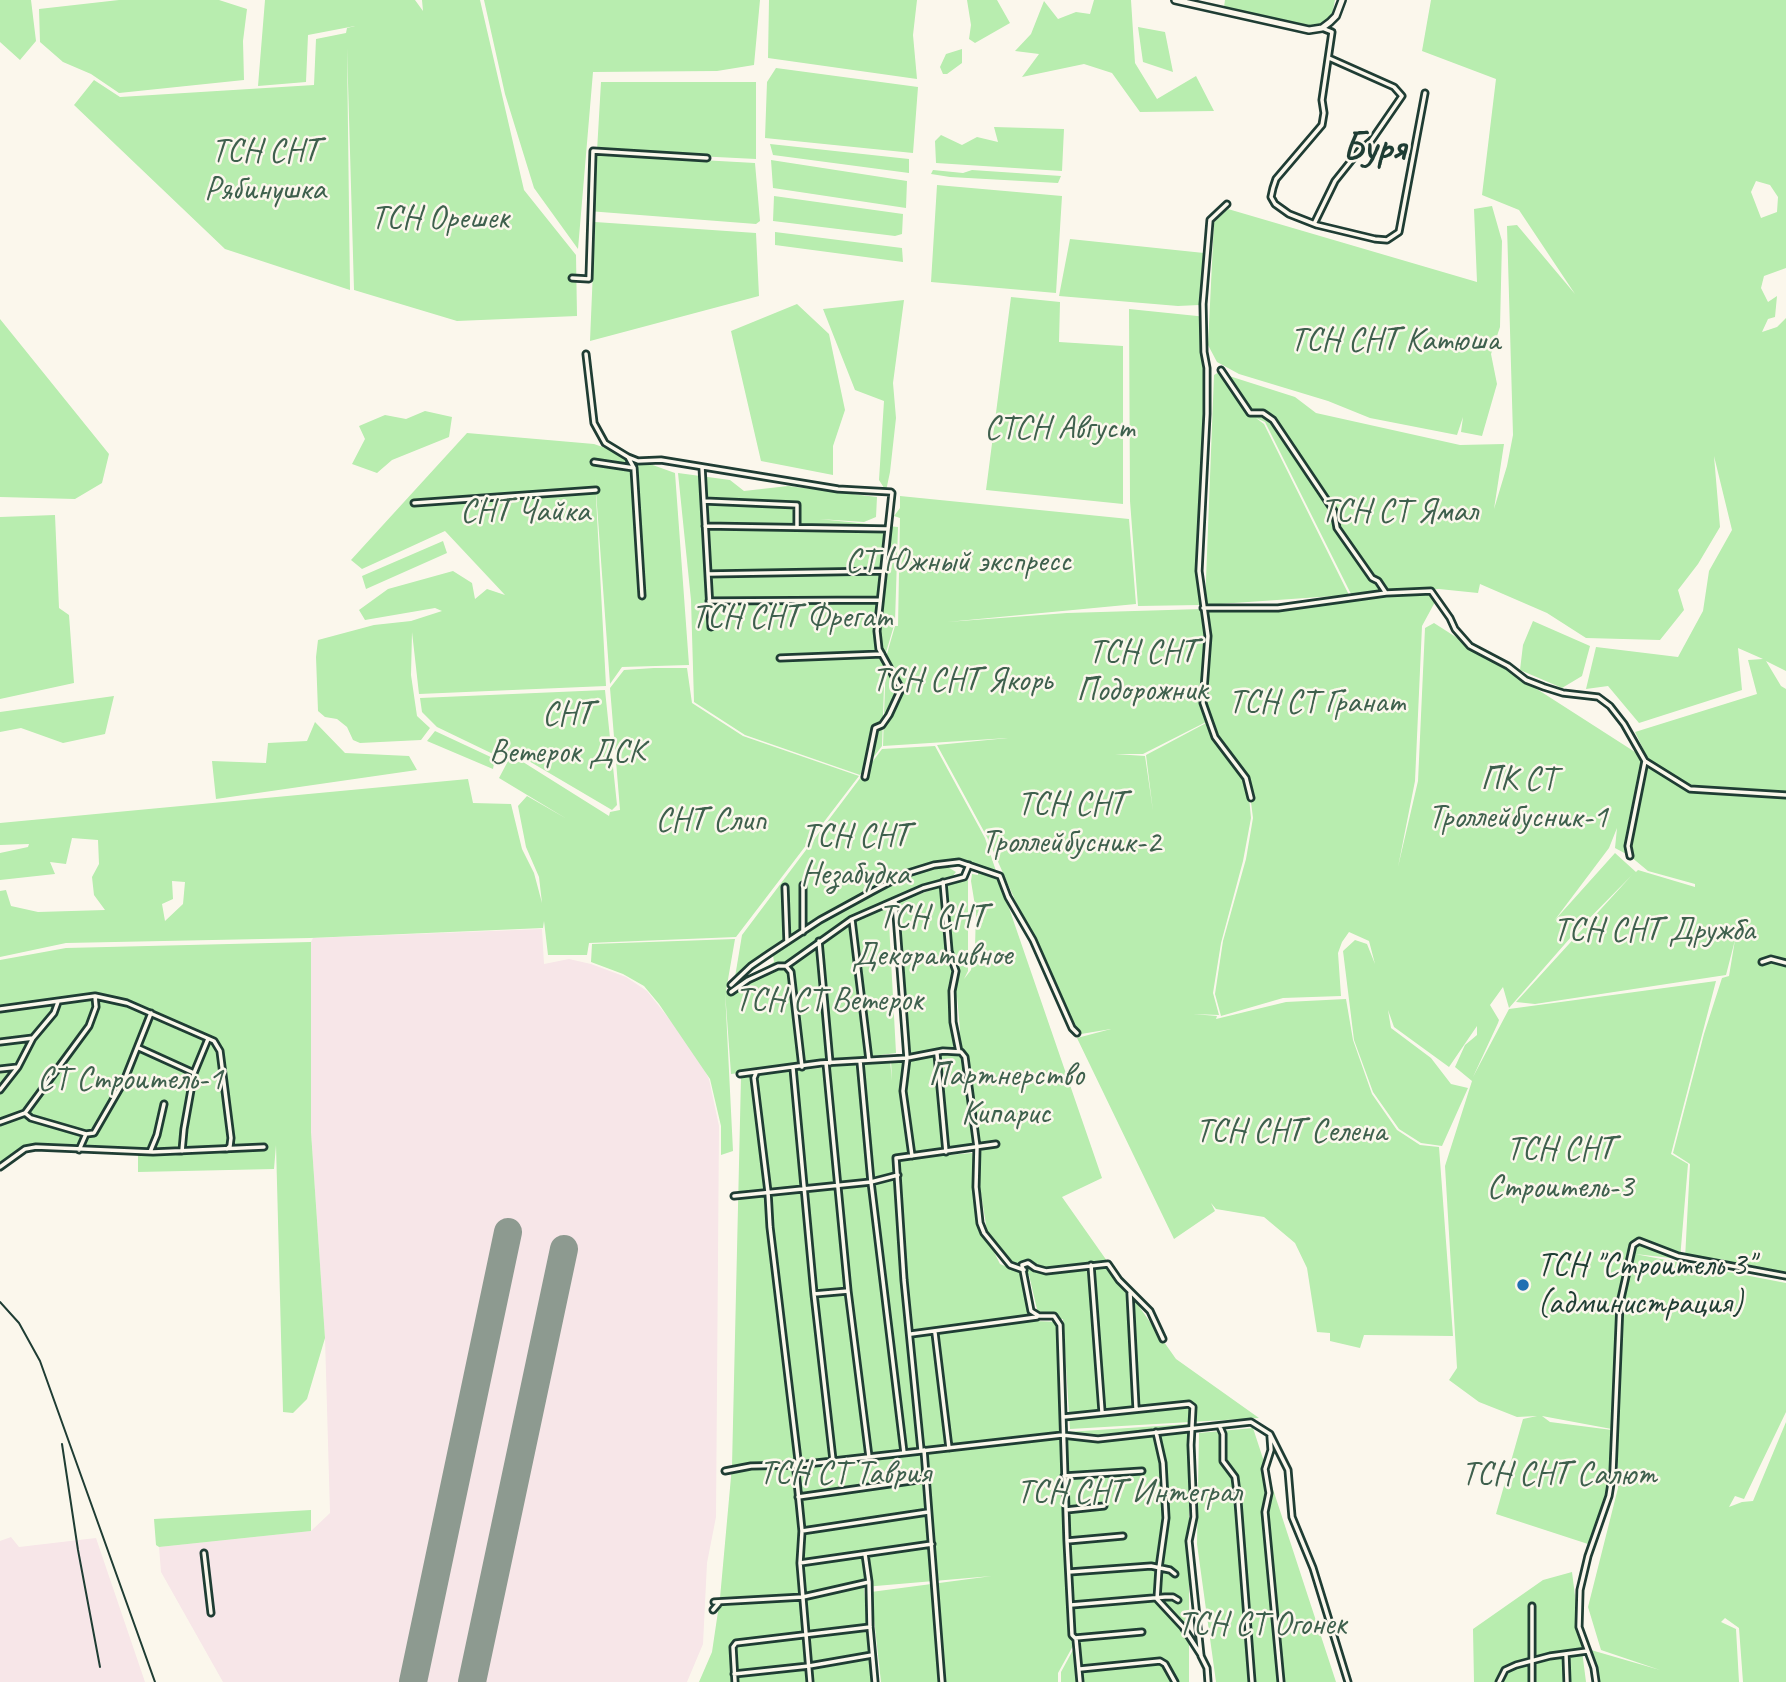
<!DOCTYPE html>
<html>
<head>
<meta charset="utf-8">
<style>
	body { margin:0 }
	canvas { display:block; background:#fbf7ec }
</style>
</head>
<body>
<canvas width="1786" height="1682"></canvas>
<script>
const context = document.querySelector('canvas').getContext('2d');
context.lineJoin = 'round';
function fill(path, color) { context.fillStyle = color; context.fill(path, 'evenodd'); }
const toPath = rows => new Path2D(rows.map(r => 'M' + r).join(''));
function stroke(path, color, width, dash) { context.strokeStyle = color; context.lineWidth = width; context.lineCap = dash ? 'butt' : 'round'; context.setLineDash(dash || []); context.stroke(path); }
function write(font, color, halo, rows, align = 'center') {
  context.font = font + ' Caveat,sans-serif'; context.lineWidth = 5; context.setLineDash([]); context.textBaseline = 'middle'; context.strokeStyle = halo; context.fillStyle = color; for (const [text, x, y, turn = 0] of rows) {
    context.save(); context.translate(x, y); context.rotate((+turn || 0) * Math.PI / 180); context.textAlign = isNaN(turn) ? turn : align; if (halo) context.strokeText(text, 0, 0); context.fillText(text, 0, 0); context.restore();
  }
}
const built = toPath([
	[542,929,544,964,569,959,591,964,626,977,647,991,694,1050,709,1079,719,1126,716,1517,707,1563,703,1644,687,1682,223,1682,161,1572,159,1547,311,1531,330,1513,325,1338,311,1132,311,942,313,938],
	[11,1537,19,1547,96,1538,145,1682,0,1682,0,1541]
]);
const green = toPath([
	[0,0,31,0,36,41,20,60,0,42],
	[119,0,219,0,247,9,243,41,244,80,119,93,91,74,63,62,40,42,39,9],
	[265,0,415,0,423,11,422,0,480,0,524,190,576,255,577,316,457,321,354,290,347,48,350,290,225,249,74,105,94,80,120,97,314,85,316,39,346,33,347,28,355,26,308,35,306,82,258,86],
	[484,0,760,0,754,65,717,71,593,72,578,249,534,188,505,94],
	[769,0,917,0,913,35,917,79,768,58],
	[967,0,997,0,1010,23,975,43,969,39,971,25],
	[1094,0,1131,0,1135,63,1157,99,1196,76,1214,111,1140,112,1112,73,1084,64,1022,77,1039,54,1015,51,1031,34,1044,1,1058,19,1076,12,1090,14],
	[1225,0,1335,0,1332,15,1319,25,1309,26,1224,7],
	[1431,0,1786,0,1786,268,1764,276,1761,288,1768,302,1777,296,1775,317,1768,319,1762,332,1777,327,1786,318,1786,671,1766,661,1781,686,1786,689,1786,793,1694,787,1649,761,1635,732,1757,694,1748,660,1763,659,1738,648,1742,690,1639,723,1608,686,1586,689,1596,647,1678,657,1703,611,1709,571,1732,530,1714,456,1720,527,1698,564,1678,590,1684,610,1660,640,1586,638,1547,613,1480,584,1478,593,1439,589,1351,594,1265,422,1256,418,1264,424,1349,595,1205,605,1214,375,1219,372,1249,415,1226,375,1295,397,1316,413,1460,445,1504,444,1494,509,1507,466,1513,435,1507,226,1517,225,1575,294,1519,210,1482,195,1496,79,1422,51],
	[1756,181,1770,185,1778,197,1777,212,1761,218,1751,192],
	[1138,27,1165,32,1173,72,1143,62],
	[962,49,962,63,947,74,943,74,940,67,946,54],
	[776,68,918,87,913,153,765,138,767,82],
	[601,82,756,82,756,159,597,151],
	[994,127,1064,129,1062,171,936,163,935,141,941,135,962,145,977,137,998,142],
	[770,144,909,159,909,173,773,155],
	[593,154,755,163,760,221,756,224,588,211],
	[771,160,907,181,906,208,773,188],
	[933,170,963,173,972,170,1061,176,1058,183,950,177,931,174],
	[937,185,1062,196,1056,293,931,282],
	[774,196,903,214,902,234,895,236,773,221],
	[1492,206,1502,241,1500,327,1491,354,1497,384,1482,436,1461,432,1463,417,1457,435,1370,418,1328,401,1239,374,1217,362,1208,345,1214,222,1228,209,1477,282,1474,209],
	[595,222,756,233,759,296,590,341],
	[775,232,902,248,903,262,775,245],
	[1070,239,1204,253,1199,305,1178,306,1059,296],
	[1011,297,1060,302,1059,342,1123,346,1123,504,986,490],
	[904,300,893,383,896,418,890,472,886,491,879,480,884,401,855,390,823,309],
	[797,304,829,334,845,410,833,446,833,475,761,461,731,331],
	[1129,309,1207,317,1200,605,1138,606,1130,501],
	[0,319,109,454,102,483,75,499,0,497],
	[425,411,452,417,449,437,392,460,377,473,352,464,365,439,359,426,385,415,406,419],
	[467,433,594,444,675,473,689,665,622,667,610,684,595,478,606,686,419,694,412,632,411,675,417,716,430,728,421,740,360,743,353,740,347,727,337,719,325,717,318,711,316,657,318,640,374,625,411,621,442,611,435,608,365,620,359,610,388,589,453,571,472,583,475,599,487,589,505,595,445,531,362,569,351,560],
	[678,473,730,480,744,491,788,486,877,497,876,517,864,522,819,519,898,527,895,622,885,656,882,746,860,775,745,735,694,702,691,600],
	[900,496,1129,519,1136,604,947,622,1067,613,1202,609,1207,636,1201,704,1206,722,1143,754,1115,754,1145,756,1153,811,1146,755,1208,722,1213,737,1244,778,1249,797,1251,818,1243,861,1221,943,1213,993,1219,1015,1193,1014,1217,1016,1216,1019,1286,1002,1346,999,1353,1040,1372,1094,1397,1130,1420,1145,1439,1147,1453,1336,1364,1335,1360,1348,1330,1341,1330,1333,1317,1332,1307,1268,1295,1243,1264,1217,1216,1209,1211,1203,1215,1211,1174,1239,1077,1038,1111,1029,1075,1035,987,837,937,745,1008,738,883,746,886,657,895,626,898,626,900,518,894,516,900,508],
	[55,515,59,608,69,615,74,683,0,699,0,517],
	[443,541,447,553,366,589,362,576],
	[1430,593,1435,602,1422,626,1415,781,1398,867,1418,781,1425,628,1434,623,1635,752,1643,761,1640,772,1651,766,1695,793,1786,798,1786,1280,1685,1259,1690,1164,1673,1153,1704,1034,1722,978,1729,976,1735,940,1726,975,1535,1004,1516,1002,1632,875,1571,937,1509,1008,1503,987,1490,1005,1499,1020,1498,1023,1473,1077,1509,1009,1716,981,1671,1154,1688,1164,1680,1259,1635,1254,1786,1283,1786,1412,1744,1499,1735,1496,1729,1507,1742,1502,1753,1501,1786,1422,1786,1682,1743,1682,1739,1628,1725,1618,1721,1622,1736,1629,1739,1682,1596,1682,1591,1650,1660,1670,1601,1650,1588,1607,1618,1488,1618,1427,1617,1430,1542,1416,1550,1422,1612,1430,1607,1496,1588,1544,1496,1514,1523,1419,1537,1416,1517,1417,1479,1402,1449,1380,1457,1368,1445,1166,1472,1081,1455,1067,1465,1045,1477,1035,1477,1026,1449,1067,1394,1027,1388,1010,1391,1028,1431,1058,1451,1084,1468,1088,1442,1146,1421,1143,1399,1129,1373,1092,1354,1040,1343,951,1355,940,1367,944,1375,964,1369,941,1349,932,1342,942,1338,953,1341,996,1283,998,1221,1016,1215,994,1223,941,1246,859,1253,818,1248,778,1216,736,1204,703,1209,636,1205,609],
	[1617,828,1615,848,1630,856,1648,871,1695,884,1695,887,1638,870,1636,872,1615,853,1554,921,1609,848],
	[1533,621,1590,646,1582,676,1562,688,1520,670,1523,645],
	[654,668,687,668,692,703,743,736,859,776,736,937,589,943,587,955,548,955,544,921,543,928,310,938,66,943,0,957,0,891,6,890,11,906,38,912,105,910,94,895,92,877,99,864,98,840,72,838,66,864,50,862,55,874,0,880,0,853,28,847,29,844,0,845,0,823,468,779,473,803,511,804,522,849,534,873,542,903,539,877,526,847,518,806,527,796,567,819,499,778,508,761,523,762,609,816,610,812,620,810,610,688,624,670],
	[172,881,185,882,183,904,165,921,162,904,173,899],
	[605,690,617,805,612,810,522,757,493,754,437,727,422,712,420,698],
	[114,696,105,734,63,743,21,728,0,732,0,712],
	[315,722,345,753,409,756,417,770,216,799,212,761,266,763,268,743,307,741],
	[435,731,495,759,493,769,427,741],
	[935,746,985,838,996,871,958,860,910,873,908,875,946,866,956,872,952,877,888,904,896,1053,731,1074,725,991,733,1151,721,1155,721,1126,710,1079,659,1004,644,986,623,974,591,962,592,944,735,939,726,991,774,962,773,955,734,983,742,935,882,749],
	[978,872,998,876,1102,1178,1062,1197,1176,1359,1259,1418,1070,1429,1063,1319,1039,1318,1029,1275,1004,1262,987,1231,974,1150,899,1154,899,1159,972,1153,984,1232,1000,1264,1024,1274,1036,1321,1059,1322,1071,1577,1067,1432,1189,1424,1189,1682,1061,1682,1061,1672,1074,1648,1074,1644,1058,1673,1058,1682,881,1682,871,1592,992,1576,864,1587,872,1682,699,1682,712,1652,720,1598,732,1466,741,1077,890,1060,892,1081,891,1060,956,1054,960,1030,957,996,953,1049,903,1056,894,903,940,887,968,880,968,971,964,979,971,970,975,947,976,912,971,881,972,874,978,875],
	[311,942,311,1132,325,1338,307,1399,293,1413,283,1412,276,1145,274,1169,138,1172,138,1151,81,1148,87,1134,31,1117,24,1113,0,1121,0,1091,59,1003,97,997,0,1010,0,960,66,948],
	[57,1003,53,1012,33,1037,18,1066,0,1089,0,1012],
	[24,1114,85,1134,79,1149,25,1148,0,1166,0,1122],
	[1253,1428,1336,1682,1216,1682,1197,1544,1199,1433],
	[311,1510,311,1531,159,1547,156,1545,154,1519],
	[1572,1572,1586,1682,1474,1682,1473,1629,1543,1580]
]);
const runway = toPath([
	[413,1682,508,1232],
	[472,1682,564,1249]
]);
const street = toPath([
	[1322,28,1332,32,1322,100,1324,113,1322,125,1276,179,1273,188,1271,197,1275,204,1289,214,1317,225,1375,239,1387,240,1399,232,1425,93],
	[1227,204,1210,220,1203,304,1204,352,1207,368,1207,414,1199,571,1208,636,1203,703,1215,737,1246,778,1251,798],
	[1314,224,1335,181,1359,151,1371,141,1402,96,1394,87,1329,58],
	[572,278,589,279,593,151,707,158],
	[586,354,594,423,605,443,628,457,638,461,661,460,838,489,891,492],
	[1221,370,1250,413,1263,413,1273,420,1334,511,1337,528,1372,578,1378,581,1386,593],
	[628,457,634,468,642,596],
	[594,462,634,468],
	[702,467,711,627],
	[704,501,797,505,797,527],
	[414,503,596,490],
	[705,526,888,529],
	[708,574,883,571],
	[709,601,880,600],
	[1203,608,1278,608,1386,593,1431,591,1450,618,1455,629,1470,646,1508,666,1526,680,1544,687,1563,693,1598,697,1610,706,1624,724,1645,761,1690,789,1786,795],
	[780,658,882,654],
	[865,777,875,728,882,725,889,715,901,689,879,649,877,631,892,493],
	[1630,856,1628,846,1645,761],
	[943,882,949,951,956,971,952,991,953,1022,959,1052],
	[785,887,787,942],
	[895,901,907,1058,903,1091,912,1156],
	[852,920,869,1060],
	[803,932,803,885],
	[819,941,830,1063],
	[1762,962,1771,959,1786,963],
	[786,966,791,972,802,1067],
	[731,985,751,966,770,953,820,920,873,891,905,874,934,865,959,862,1000,876,1008,897,1033,940,1072,1028,1077,1033],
	[731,992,748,980,778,966,786,966,852,919,923,888,964,877,969,865],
	[0,1009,95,996,127,1003,214,1041,220,1051,231,1138,230,1146,227,1149],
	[0,1042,33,1038],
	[139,1048,194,1073],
	[937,1054,946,1152],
	[860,1061,871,1182,904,1453],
	[826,1063,848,1291,869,1457],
	[793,1068,814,1294,833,1460],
	[0,1069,18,1067],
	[756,1073,754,1078,768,1192,770,1227,798,1460,796,1471,802,1531,800,1563,810,1682],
	[740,1074,821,1063,907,1058,943,1051,961,1052,965,1057,977,1147,976,1187,980,1223,984,1233,1010,1265,1024,1270],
	[0,1090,18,1067,33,1038,54,1013,58,1002],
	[25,1113,89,1026,96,1007,95,996],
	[0,1122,25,1113,31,1118,86,1134,94,1133,124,1081,151,1013],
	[79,1150,86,1134],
	[182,1151,184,1129,194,1073,208,1039],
	[150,1152,157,1135,164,1104],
	[0,1167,25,1149,36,1147,153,1152,264,1147],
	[734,1196,871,1182,898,1175],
	[1091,1265,1102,1412],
	[1130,1293,1136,1408],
	[814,1294,848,1291],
	[935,1333,949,1448],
	[911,1334,1037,1317],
	[1064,1417,1189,1404,1193,1407,1191,1445,1194,1517,1189,1541,1201,1656,1207,1668,1208,1682],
	[1220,1427,1223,1434,1223,1461,1235,1477,1238,1501,1252,1682],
	[1156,1432,1163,1463,1166,1518,1159,1568,1157,1599,1183,1627,1201,1655],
	[1270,1436,1271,1450,1265,1469,1269,1493,1265,1512,1281,1682],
	[921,1450,904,1280,896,1158,996,1144],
	[924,1450,942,1682],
	[725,1471,751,1466,798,1465,1062,1435,1098,1439,1251,1422,1270,1434,1288,1470,1292,1517,1313,1568,1348,1682],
	[1064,1476,1142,1471],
	[798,1497,925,1479],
	[1066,1510,1104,1506],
	[802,1531,928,1512],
	[1067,1541,1123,1536],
	[204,1553,211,1613],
	[865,1554,869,1582,870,1627,875,1682],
	[800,1563,932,1544],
	[1069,1572,1151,1566,1170,1570,1175,1574],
	[714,1602,803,1597,869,1582],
	[1071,1605,1165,1597,1173,1597,1178,1600],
	[713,1610,719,1603],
	[1075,1638,1142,1632],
	[1566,1654,1567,1682],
	[1080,1669,1160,1661,1165,1664,1175,1682],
	[734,1674,809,1666,872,1655],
	[735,1682,733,1647,736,1643,870,1627],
	[1080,1682,1076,1639,1072,1635,1067,1541,1060,1325,1054,1316,1039,1316,1031,1311,1022,1265,1028,1263,1035,1268,1046,1271,1108,1264,1119,1280,1150,1311,1163,1339],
	[1499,1682,1505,1670,1516,1665,1550,1656,1587,1651],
	[1532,1682,1532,1606],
	[1596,1682,1594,1668,1579,1627,1580,1590,1588,1556,1609,1496,1613,1471,1620,1303,1633,1245,1639,1241,1678,1256,1786,1276]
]);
const secondary = toPath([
	[1175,0,1309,30,1322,28,1330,22,1336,16,1342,0]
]);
const rail = toPath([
	[0,1302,19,1323,40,1361,155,1682],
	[62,1444,78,1550,100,1667]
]);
const markers = [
	[1523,1285,7,"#1f6fb2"]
];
const parkNames = [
	["ТСН СНТ",265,152],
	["Рябинушка",265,190],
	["ТСН Орешек",440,219],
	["ТСН СНТ Катюша",1395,341],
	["СТСН Август",1059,429],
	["СНТ Чайка",525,512],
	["ТСН СТ Ямал",1399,512],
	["СТ Южный экспресс",958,562],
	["ТСН СНТ Фрегат",792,618],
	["ТСН СНТ",1142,653],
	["Подорожник",1142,691],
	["ТСН СНТ Якорь",962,681],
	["ТСН СТ Гранат",1317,703],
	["СНТ",567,715],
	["Ветерок ДСК",567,753],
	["ПК СТ",1518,780],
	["Троллейбусник-1",1518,818],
	["ТСН СНТ",1071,805],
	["Троллейбусник-2",1071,843],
	["СНТ Слип",711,821],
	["ТСН СНТ",855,837],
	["Незабудка",855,875],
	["ТСН СНТ",932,918],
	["Декоративное",932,956],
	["ТСН СНТ Дружба",1654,931],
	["ТСН СТ Ветерок",829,1001],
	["Партнерство",1006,1076],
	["Кипарис",1006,1114],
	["СТ Строитель-1",130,1080],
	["ТСН СНТ Селена",1291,1132],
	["ТСН СНТ",1560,1150],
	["Строитель-3",1560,1188],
	["ТСН СТ Таврия",845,1474],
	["ТСН СНТ Салют",1559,1475],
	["ТСН СНТ Интеграл",1129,1493],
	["ТСН СТ Огонек",1262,1625]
];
const poiNames = [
	["ТСН \"Строитель 3\"",1537,1266],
	["(администрация)",1537,1304]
];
const districtNames = [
	["Буря",1374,149]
];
fill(built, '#f7e6e8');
fill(green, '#b8edaf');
stroke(runway, '#8d9a90', 28);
stroke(street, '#1f3d34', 9);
stroke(secondary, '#1f3d34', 10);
stroke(street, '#fbf7ec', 3.5);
stroke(secondary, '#fbf7ec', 5);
stroke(rail, '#1f3d34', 2);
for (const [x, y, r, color] of markers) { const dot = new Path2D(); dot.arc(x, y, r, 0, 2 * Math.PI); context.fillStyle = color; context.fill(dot); stroke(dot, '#fbf7ec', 2.5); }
write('33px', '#3e604d', '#fbf7ec', parkNames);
write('33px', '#1f3d34', '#fbf7ec', poiNames, 'left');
write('bold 40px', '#1f3d34', '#fbf7ec', districtNames);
</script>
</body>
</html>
